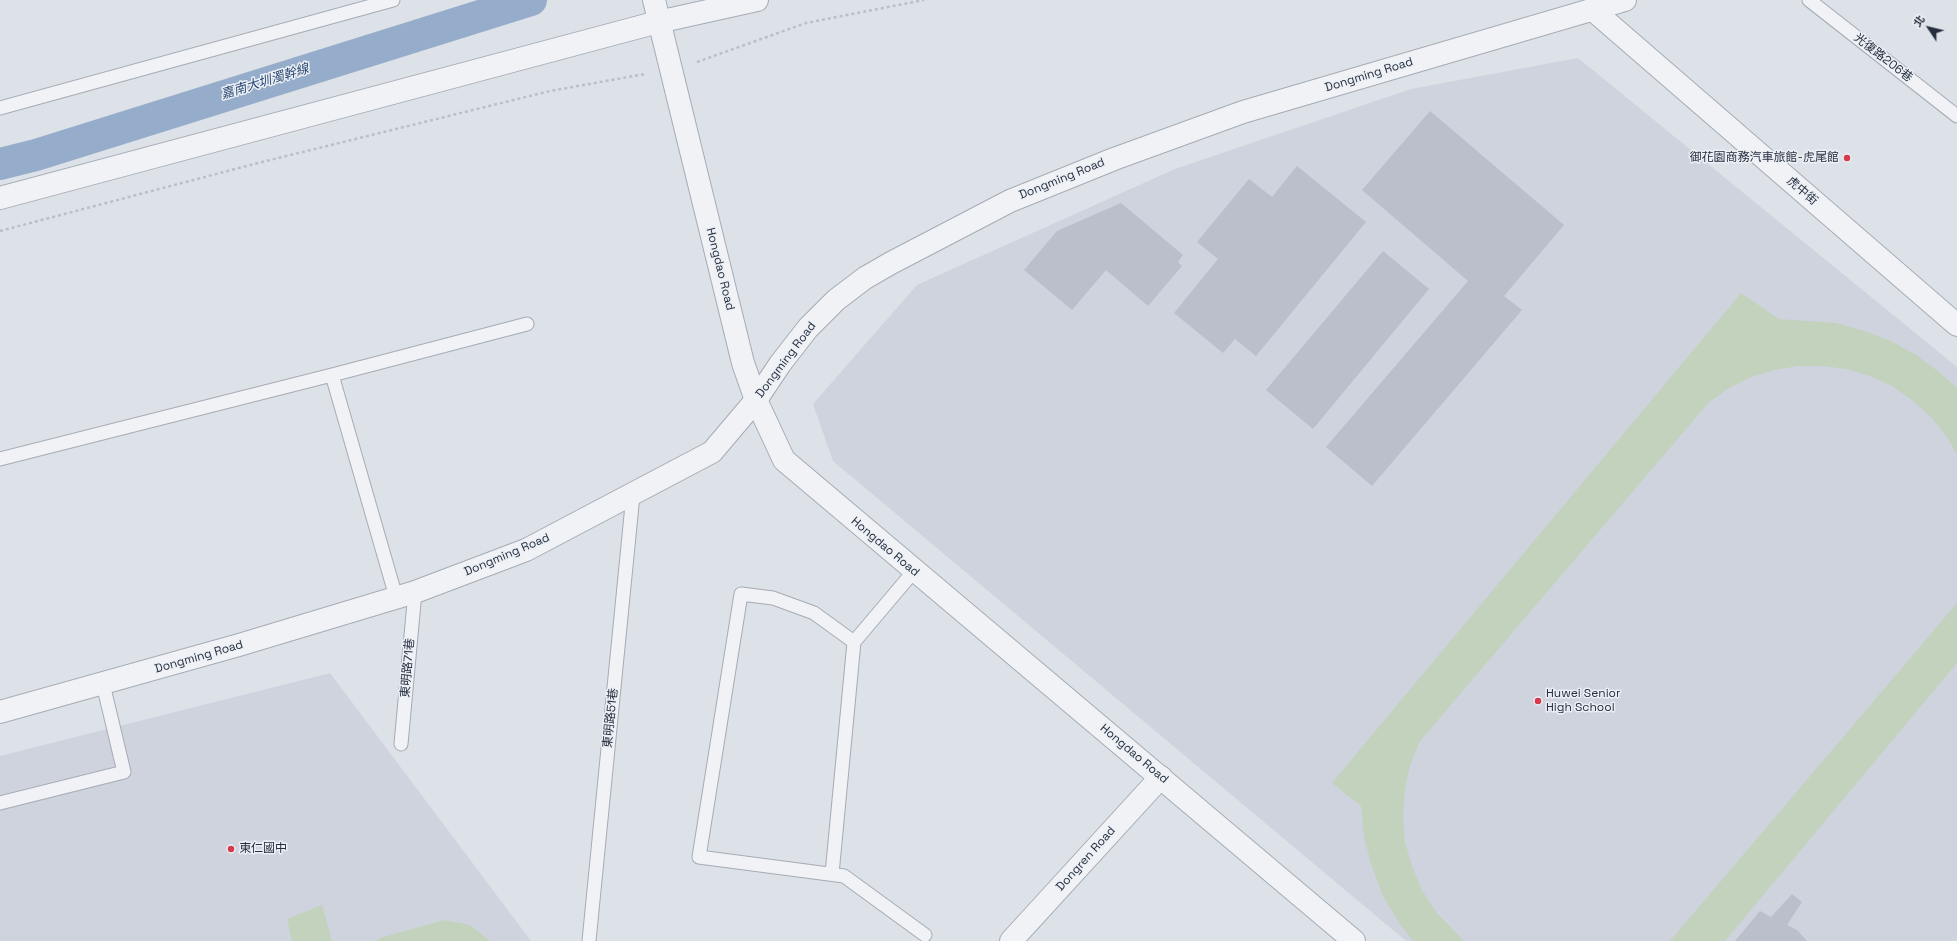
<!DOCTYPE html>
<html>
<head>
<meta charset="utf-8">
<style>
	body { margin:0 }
	#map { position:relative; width:1957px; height:941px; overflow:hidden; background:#dde1e8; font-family:"Space Grotesk","Noto Sans TC",sans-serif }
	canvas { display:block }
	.north { position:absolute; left:1909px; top:8px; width:40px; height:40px; -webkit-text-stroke:3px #ecf0f5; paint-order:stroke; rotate:305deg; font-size:11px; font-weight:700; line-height:16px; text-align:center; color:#252e3f }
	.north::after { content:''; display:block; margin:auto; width:14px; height:18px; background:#252e3f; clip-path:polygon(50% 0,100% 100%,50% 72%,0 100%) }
</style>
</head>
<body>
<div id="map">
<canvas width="1957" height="941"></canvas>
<div class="north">北</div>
</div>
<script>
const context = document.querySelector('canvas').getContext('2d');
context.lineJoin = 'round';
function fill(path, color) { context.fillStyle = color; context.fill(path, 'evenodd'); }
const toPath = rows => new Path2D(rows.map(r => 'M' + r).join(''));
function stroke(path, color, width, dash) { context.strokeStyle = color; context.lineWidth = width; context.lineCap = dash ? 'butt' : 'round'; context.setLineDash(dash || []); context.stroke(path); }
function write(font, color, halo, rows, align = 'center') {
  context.font = font + ' "Space Grotesk","Noto Sans TC",sans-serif'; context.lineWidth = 3; context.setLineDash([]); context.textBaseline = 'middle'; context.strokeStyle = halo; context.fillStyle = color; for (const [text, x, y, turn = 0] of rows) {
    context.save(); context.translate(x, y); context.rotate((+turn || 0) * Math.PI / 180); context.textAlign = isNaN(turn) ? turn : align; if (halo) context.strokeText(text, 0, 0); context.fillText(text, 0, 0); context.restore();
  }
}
const built = toPath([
	[1578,58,1957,367,1957,941,1406,941,833,461,813,404,917,285,1175,169,1411,89],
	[330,673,531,941,0,941,0,756]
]);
const green = toPath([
	[1741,293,1779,319,1836,323,1864,331,1891,341,1916,355,1939,372,1957,388,1957,455,1947,437,1931,417,1912,400,1892,386,1870,376,1847,369,1823,366,1798,366,1774,370,1751,377,1729,388,1709,402,1420,741,1410,765,1405,790,1403,816,1405,842,1412,866,1422,890,1436,912,1464,941,1413,941,1399,923,1383,896,1372,867,1364,837,1361,806,1332,783],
	[1957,603,1957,663,1725,941,1670,941],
	[322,905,332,941,292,941,287,919],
	[444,920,470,925,490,941,376,941,380,938]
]);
const canal = toPath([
	[0,164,36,155,531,0]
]);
const building = toPath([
	[1430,111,1564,225,1504,296,1522,310,1372,486,1326,447,1468,281,1362,190],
	[1297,166,1366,222,1256,356,1235,339,1223,353,1174,313,1218,259,1197,242,1249,179,1272,197],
	[1121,203,1183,255,1178,262,1182,266,1148,306,1106,270,1072,310,1024,270,1057,231],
	[1383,251,1429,289,1313,429,1266,390],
	[1792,894,1802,902,1787,925,1797,930,1807,941,1735,941,1760,911,1771,917]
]);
const path = toPath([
	[697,62,806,23,924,0],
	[0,231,254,164,550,91,645,74]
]);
const service = toPath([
	[1809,0,1957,116],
	[0,108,393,0],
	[0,459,332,375],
	[914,571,854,642,814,613,773,598,741,594,699,857,844,876,925,935],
	[396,597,332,375,527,324],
	[401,744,415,592],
	[0,803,124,772,103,684],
	[832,874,854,642],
	[589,941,633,495]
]);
const minor = toPath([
	[1593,10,1957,325],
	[0,198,658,22,757,0],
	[0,712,239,645,415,592,526,550,712,452,756,400,780,364,808,328,836,300,865,278,891,263,1010,201,1114,159,1243,112,1625,0],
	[1011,941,1161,777]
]);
const tertiary = toPath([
	[654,0,743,363,756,400,784,460,1354,941]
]);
const markers = [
	[1847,158,4,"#d6394a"],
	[1538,701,4,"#d6394a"],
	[231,849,4,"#d6394a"]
];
const streetNames = [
	["光復路206巷",1883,58,38],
	["Dongming Road",1369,75,-17],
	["Dongming Road",1062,179,-22],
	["虎中街",1802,191,41],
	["Hongdao Road",720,269,76],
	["Dongming Road",786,360,-53],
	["Hongdao Road",885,547,40],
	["Dongming Road",507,555,-23],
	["Dongming Road",199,657,-16],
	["東明路71巷",408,668,-85],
	["東明路51巷",611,718,-84],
	["Hongdao Road",1134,754,40],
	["Dongren Road",1086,859,-48]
];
const poiNames = [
	["御花園商務汽車旅館-虎尾館",1839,158,"right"],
	["Huwei Senior",1546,694],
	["High School",1546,708],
	["東仁國中",239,849]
];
const waterNames = [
	["嘉南大圳濁幹線",265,82,-17]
];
fill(built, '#cfd3dd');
fill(green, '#c2d2bd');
stroke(canal, '#95adca', 32);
fill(building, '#babfcb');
stroke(service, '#a6abb5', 15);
stroke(minor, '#a6abb5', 24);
stroke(tertiary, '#a6abb5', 24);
stroke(path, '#bbbfc6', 2.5, [3, 3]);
stroke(service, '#f0f2f6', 13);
stroke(minor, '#f0f2f6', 22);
stroke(tertiary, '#f0f2f6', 22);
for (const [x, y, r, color] of markers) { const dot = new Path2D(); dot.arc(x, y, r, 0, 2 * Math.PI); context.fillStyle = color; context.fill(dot); stroke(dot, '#ecf0f5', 1.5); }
write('12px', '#252e3f', '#ecf0f5', streetNames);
write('12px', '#252e3f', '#ecf0f5', poiNames, 'left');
write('italic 13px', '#2d4a75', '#ecf0f5', waterNames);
</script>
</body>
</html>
